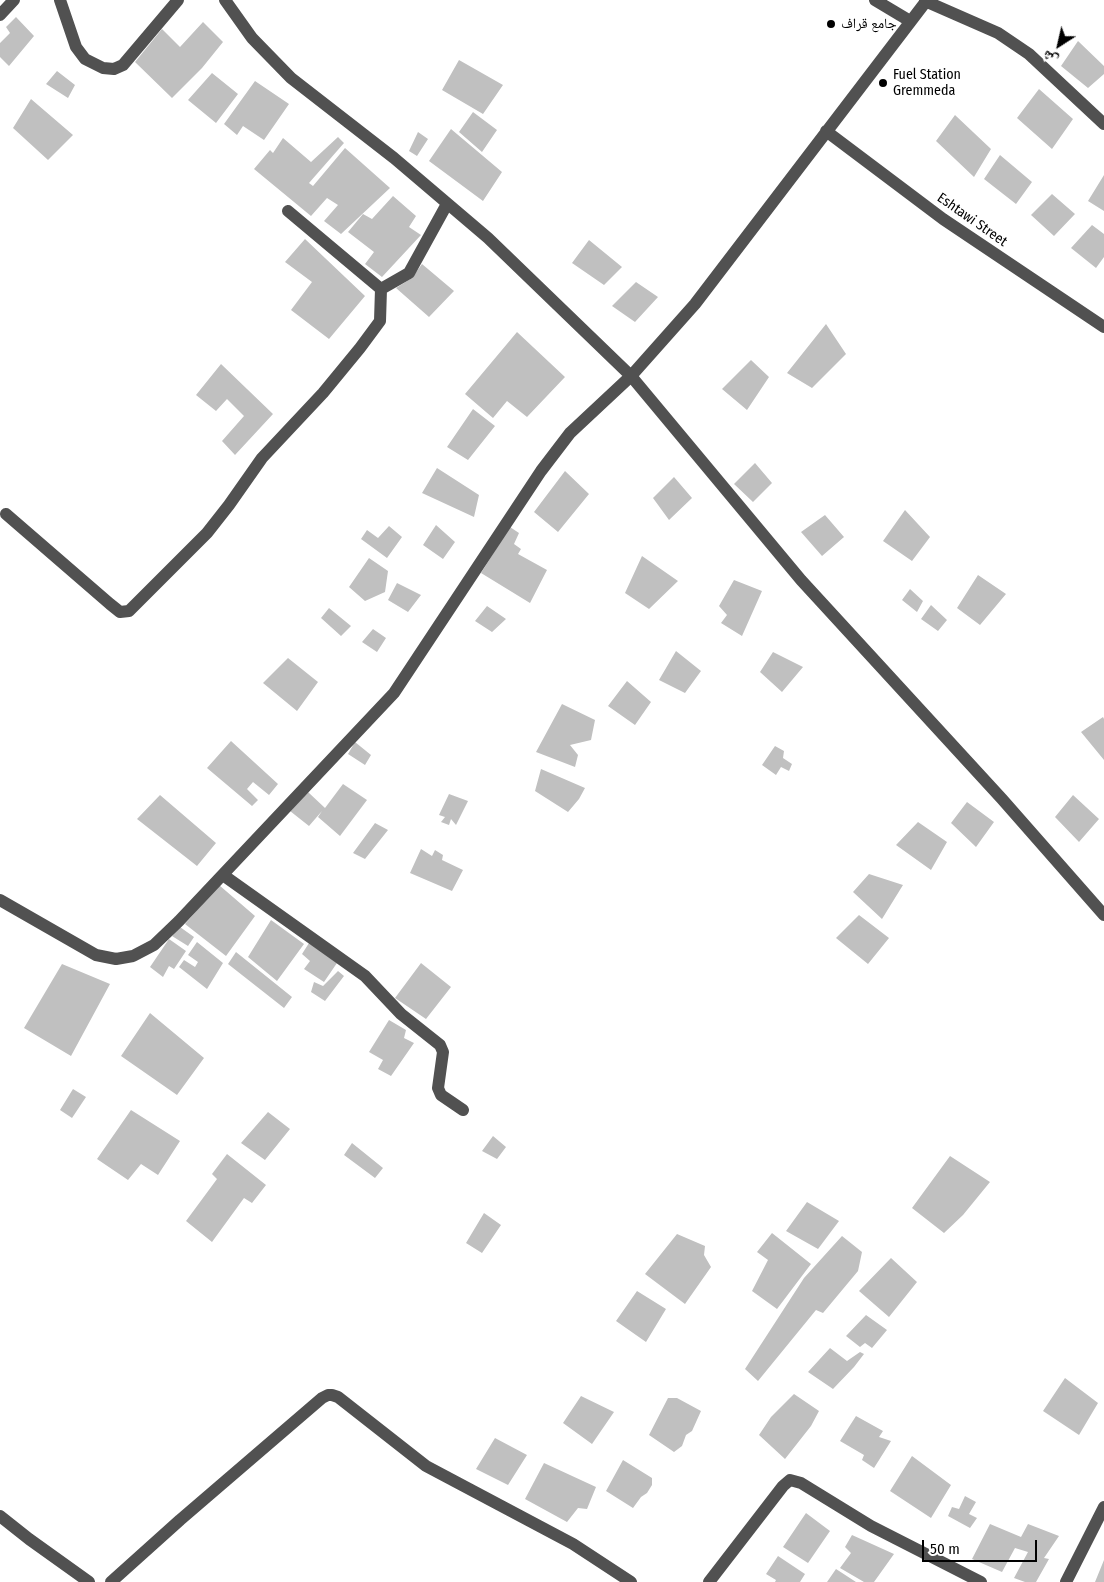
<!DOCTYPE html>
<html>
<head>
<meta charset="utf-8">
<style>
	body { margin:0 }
	#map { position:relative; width:1104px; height:1582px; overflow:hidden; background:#fff; font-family:"Fira Sans Condensed","Noto Naskh Arabic",sans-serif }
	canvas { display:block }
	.north { position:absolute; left:1034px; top:20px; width:50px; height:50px; -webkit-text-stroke:4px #fff; paint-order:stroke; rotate:215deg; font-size:14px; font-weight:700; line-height:20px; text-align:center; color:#000 }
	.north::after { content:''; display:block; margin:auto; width:18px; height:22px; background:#000; clip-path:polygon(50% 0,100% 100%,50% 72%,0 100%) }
	.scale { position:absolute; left:922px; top:1540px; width:115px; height:22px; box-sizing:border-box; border:2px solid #000; border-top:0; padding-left:6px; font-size:15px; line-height:18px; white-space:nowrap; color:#000; -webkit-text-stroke:4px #fff; paint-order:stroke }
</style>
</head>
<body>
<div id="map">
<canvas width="1104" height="1582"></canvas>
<div class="north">ش</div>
<div class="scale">50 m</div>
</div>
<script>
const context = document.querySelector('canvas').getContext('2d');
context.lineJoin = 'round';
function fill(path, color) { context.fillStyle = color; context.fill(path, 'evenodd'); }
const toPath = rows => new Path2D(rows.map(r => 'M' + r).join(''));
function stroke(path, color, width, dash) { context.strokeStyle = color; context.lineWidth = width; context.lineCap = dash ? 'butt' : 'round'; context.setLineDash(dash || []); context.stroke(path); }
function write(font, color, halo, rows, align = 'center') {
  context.font = font + ' "Fira Sans Condensed","Noto Naskh Arabic",sans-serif'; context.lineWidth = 4.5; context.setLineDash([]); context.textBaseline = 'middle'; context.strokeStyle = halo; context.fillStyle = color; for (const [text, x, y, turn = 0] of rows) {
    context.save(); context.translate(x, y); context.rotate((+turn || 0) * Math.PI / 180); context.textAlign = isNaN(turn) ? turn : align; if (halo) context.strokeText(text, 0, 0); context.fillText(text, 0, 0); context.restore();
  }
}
const building = toPath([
	[16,17,34,36,9,66,0,57,0,43,10,33,6,27],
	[203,22,223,42,202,68,172,98,135,62,162,29,180,47],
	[1078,41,1104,66,1104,74,1088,88,1061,66],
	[459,60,503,85,483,114,442,90],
	[57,71,75,85,68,98,46,84],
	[212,73,238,94,216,123,188,100],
	[255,81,289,104,264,140,243,126,237,135,224,124],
	[1039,89,1073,119,1052,149,1017,118],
	[31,99,73,135,48,160,13,128],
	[473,112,497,130,482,152,459,132],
	[955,115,991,149,974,177,936,141],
	[451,129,502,172,483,201,429,161],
	[418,132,428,139,417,156,409,151],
	[338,137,344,143,309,183,313,186,345,148,390,188,341,234,324,221,338,205,327,198,311,216,254,169,270,150,273,153,283,138,311,162],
	[1000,155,1032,182,1016,204,984,179],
	[1104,175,1104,211,1088,201],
	[1052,194,1075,214,1054,236,1031,215],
	[393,196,416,216,409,227,421,235,382,277,365,264,374,252,348,232,363,214,372,219],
	[1092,225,1104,234,1104,257,1096,268,1071,248],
	[305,239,365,296,329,339,291,310,312,282,285,262],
	[589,240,622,267,604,285,572,263],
	[422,264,454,291,429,317,396,288,412,278],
	[636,282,658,297,635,322,612,306],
	[826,324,846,354,812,388,787,373],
	[517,332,565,377,527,417,507,401,493,418,465,394],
	[751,360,769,377,747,410,722,389],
	[221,364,273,414,235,455,222,441,244,416,227,399,216,411,196,395],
	[473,409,495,426,468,460,447,447],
	[755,463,772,483,753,502,734,484],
	[437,468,479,495,474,517,422,493],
	[565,471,589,494,558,532,534,512],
	[674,477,692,498,669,520,653,498],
	[905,510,930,537,912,561,883,541],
	[825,515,844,537,822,556,801,532],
	[436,525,455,542,443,559,423,545],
	[389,526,402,537,387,558,361,539,367,530,378,538],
	[510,527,519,533,514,544,521,549,518,554,547,570,530,603,481,573],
	[642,556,678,581,649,609,625,593],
	[369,558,388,571,385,592,365,601,349,587],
	[978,575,1006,594,980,625,957,608],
	[734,580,762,591,742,636,721,623,727,615,719,606],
	[397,583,421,595,408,612,388,600],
	[910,589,923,601,917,612,902,600],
	[931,605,947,620,938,631,921,619],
	[487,606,506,619,492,632,475,621],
	[329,608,351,626,341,636,321,618],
	[373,629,386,638,377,652,362,642],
	[676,651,701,671,685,693,659,680],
	[773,652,803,667,782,692,760,672],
	[288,658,318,682,297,711,263,683],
	[627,681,651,702,635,725,608,706],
	[562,704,595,720,591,740,570,745,578,755,575,767,536,752],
	[1103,717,1104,719,1104,760,1081,732],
	[231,741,278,784,269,795,253,782,247,789,258,800,252,806,207,768],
	[355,742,371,755,365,765,348,754],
	[775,746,784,751,783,758,792,764,789,771,781,767,776,775,762,765],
	[541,769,585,788,579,799,568,812,535,791],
	[343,784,367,800,340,836,318,817,322,811,309,826,290,811,308,792,325,808],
	[449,794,468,801,456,825,451,819,449,825,441,822,445,817,439,815],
	[160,795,216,843,197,866,137,819],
	[1073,795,1099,819,1079,842,1055,817],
	[967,802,994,822,976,847,951,823],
	[918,822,947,842,931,870,896,845],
	[375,823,388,830,365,859,353,853],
	[421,849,432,856,435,850,443,855,442,860,463,870,452,891,410,873],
	[869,874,903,885,882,919,853,892],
	[219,885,255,916,226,956,185,924],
	[859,915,889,938,868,964,836,938],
	[271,920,304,944,277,981,248,957],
	[180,927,194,937,188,946,172,936],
	[169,939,186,951,174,969,169,966,163,977,150,967],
	[197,942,223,963,207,989,179,967,184,960,195,967,198,962,188,955],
	[309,943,337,963,324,982,304,969,310,961,302,954],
	[236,952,292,997,284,1008,228,964],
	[421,963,451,987,426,1019,395,998],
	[62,964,110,984,71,1056,24,1028],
	[338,971,344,976,325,1001,311,992,314,982,323,986],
	[150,1013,204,1058,177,1095,121,1056],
	[389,1020,406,1030,404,1038,414,1043,391,1076,378,1069,383,1060,369,1052],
	[73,1089,86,1097,72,1118,60,1110],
	[131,1110,180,1141,158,1175,141,1164,128,1180,97,1159],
	[268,1112,290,1129,265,1160,241,1143],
	[493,1136,506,1147,497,1159,482,1151],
	[352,1143,383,1168,375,1178,344,1155],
	[227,1154,266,1185,252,1203,244,1198,212,1242,186,1221,217,1179,212,1174],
	[950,1156,990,1182,963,1215,944,1233,912,1208],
	[807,1202,839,1221,818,1249,786,1231],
	[484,1213,501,1225,482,1253,466,1243],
	[772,1233,811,1264,777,1309,752,1291,768,1260,757,1252],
	[677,1234,705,1246,704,1255,711,1267,685,1304,645,1274],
	[842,1236,862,1252,858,1271,823,1313,816,1310,758,1381,745,1369,804,1278],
	[891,1258,917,1282,889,1317,859,1291],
	[637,1291,666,1309,646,1342,616,1321],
	[866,1315,887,1330,872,1348,865,1343,860,1347,846,1336],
	[830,1348,847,1361,860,1352,864,1354,854,1367,833,1389,808,1372],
	[1065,1378,1098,1403,1079,1435,1043,1411],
	[794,1394,819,1411,811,1426,785,1459,759,1435,771,1417],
	[581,1396,614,1412,592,1444,563,1423],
	[668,1398,677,1398,701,1411,692,1431,686,1435,682,1446,674,1452,649,1435],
	[856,1416,883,1431,879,1437,891,1441,874,1468,862,1460,864,1455,840,1441],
	[495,1438,527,1455,508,1485,476,1469],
	[912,1456,951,1485,931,1518,890,1491],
	[623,1460,652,1478,652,1485,647,1493,641,1497,633,1508,606,1491],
	[544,1463,596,1487,587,1509,578,1508,567,1522,525,1499],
	[965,1496,976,1502,969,1514,977,1518,970,1528,948,1516,952,1507,959,1509],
	[806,1513,830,1531,808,1563,783,1547],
	[990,1524,1021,1537,1028,1524,1059,1536,1044,1558,1049,1559,1036,1582,1025,1582,1014,1578,1028,1552,1015,1548,1002,1572,972,1559],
	[852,1535,894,1554,874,1582,864,1582,840,1568,851,1553,845,1547],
	[778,1556,805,1574,800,1582,775,1582,776,1580,766,1574],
	[1104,1560,1104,1582,1095,1582],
	[836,1569,856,1582,827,1582]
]);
const minor = toPath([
	[60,0,76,47,85,59,103,68,114,69,123,65,178,0],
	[225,0,252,38,291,78,394,158,488,238,631,376,801,580,1002,799,1104,915],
	[875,0,910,21],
	[925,1,998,33,1029,54,1104,124],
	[0,15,14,0],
	[826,131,943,219,1104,327],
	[288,211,381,289],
	[6,514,110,604,120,612,129,611,207,533,229,505,262,458,323,393,360,348,380,321,381,289,409,273,447,204],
	[223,875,365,976,401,1014,440,1045,443,1052,438,1088,441,1095,463,1110],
	[0,900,96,955,116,959,133,956,154,945,179,921,394,693,541,471,570,433,631,376,695,304,927,0],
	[0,1516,29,1539,89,1582],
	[111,1582,180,1520,322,1398,328,1395,332,1395,338,1397,426,1466,573,1544,631,1582],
	[709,1582,783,1486,790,1480,801,1483,871,1526,981,1582],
	[1066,1582,1104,1507]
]);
const markers = [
	[831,24,5,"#000"],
	[883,83,5,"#000"]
];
const poiNames = [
	["جامع قراف",841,24],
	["Fuel Station",893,75],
	["Gremmeda",893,91]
];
const streetNames = [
	["Eshtawi Street",972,220,35]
];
fill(building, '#c0c0c0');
stroke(minor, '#515151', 12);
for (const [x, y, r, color] of markers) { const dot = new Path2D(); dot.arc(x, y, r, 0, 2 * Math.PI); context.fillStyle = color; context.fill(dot); stroke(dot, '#fff', 2); }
write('14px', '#000', '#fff', poiNames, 'left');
write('14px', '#000', '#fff', streetNames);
</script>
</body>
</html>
